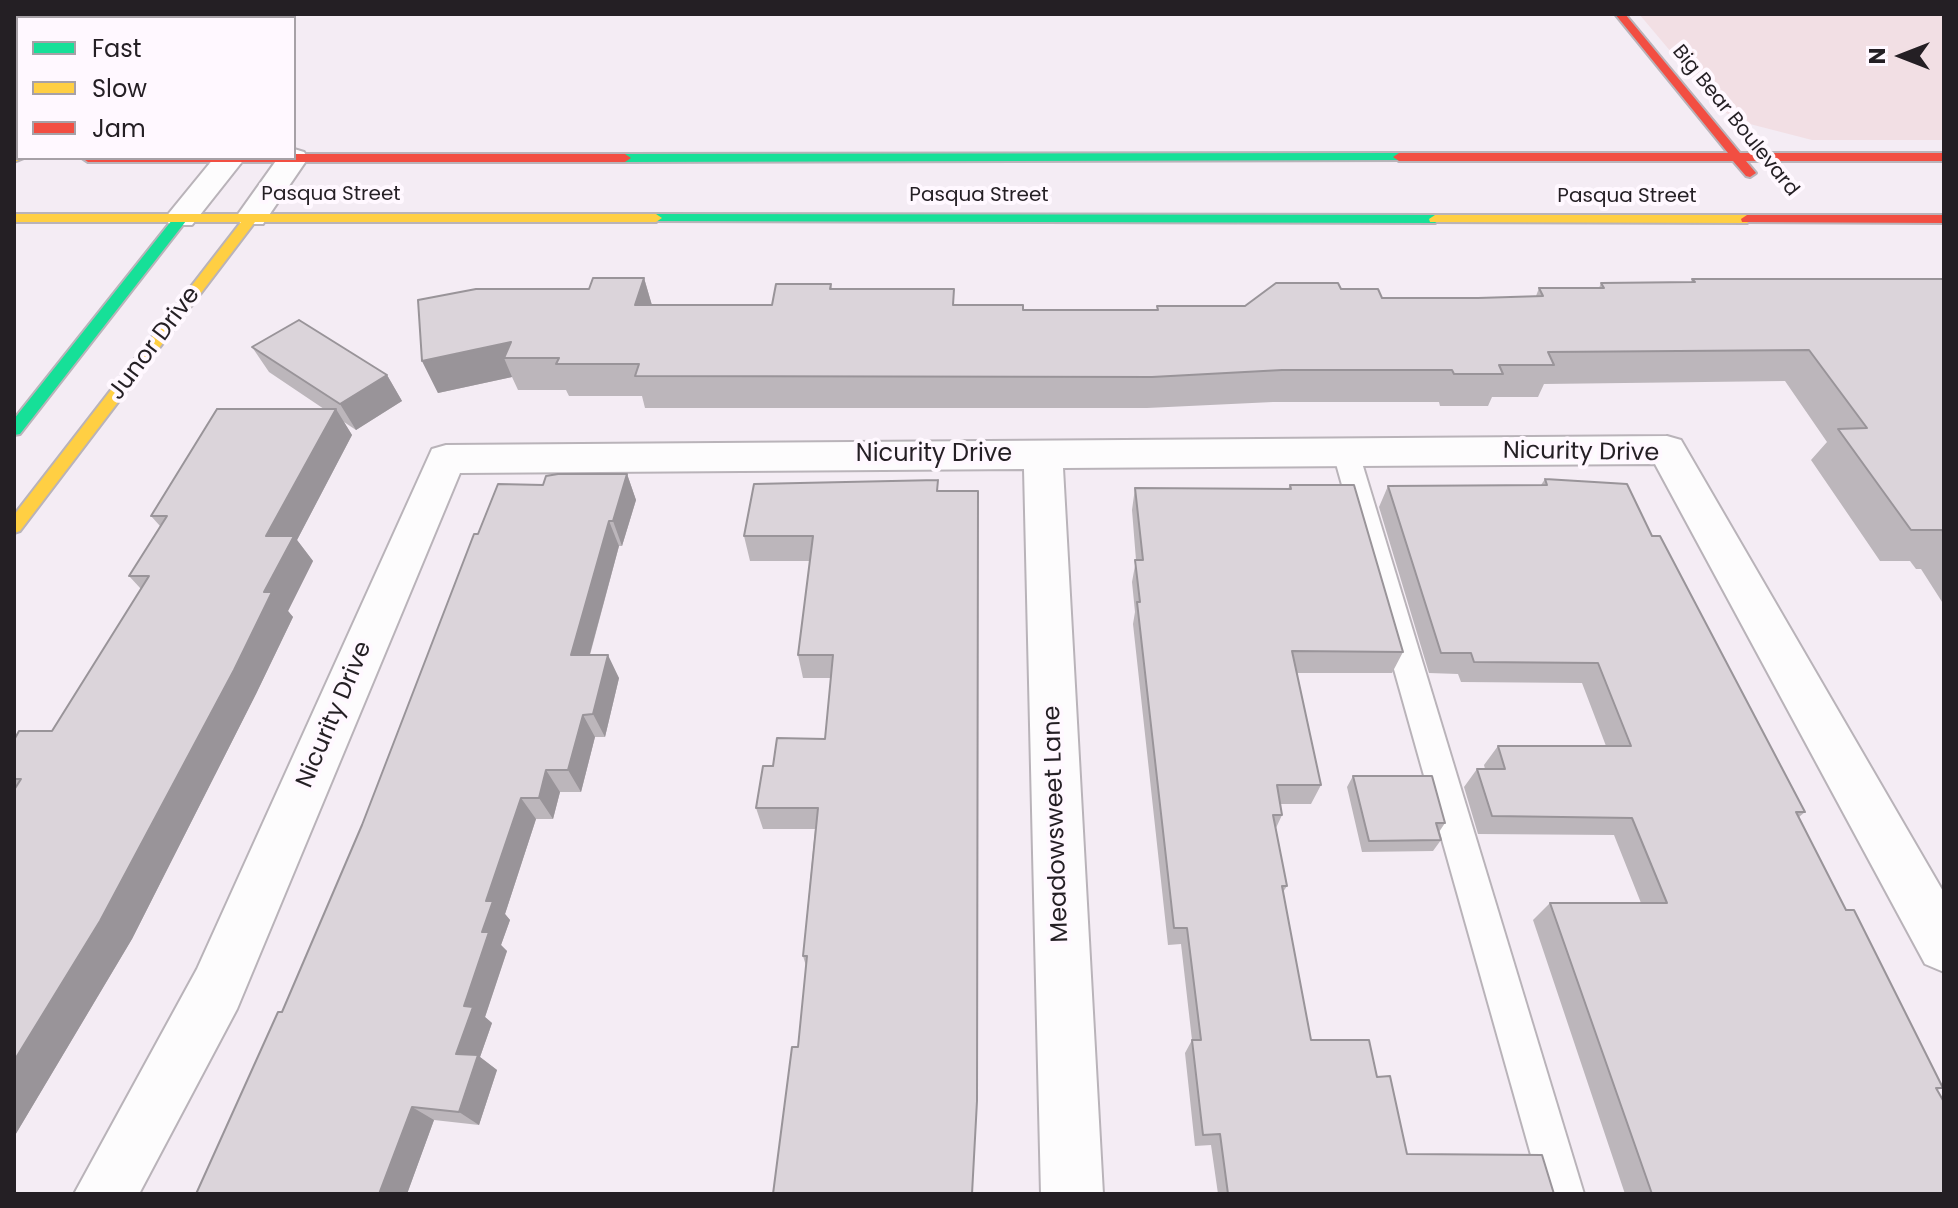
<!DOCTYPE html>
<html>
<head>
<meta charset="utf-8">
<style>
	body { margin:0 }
	#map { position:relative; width:1958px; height:1208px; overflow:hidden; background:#f4ecf4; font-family:Poppins,sans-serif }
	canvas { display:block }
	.frame { position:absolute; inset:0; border:16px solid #241f24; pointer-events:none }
	.legend { position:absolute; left:16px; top:16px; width:280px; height:144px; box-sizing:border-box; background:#fff8ff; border:2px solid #a7a1a7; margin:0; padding:10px 14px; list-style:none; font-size:24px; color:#241f24 }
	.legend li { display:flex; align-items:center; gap:16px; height:40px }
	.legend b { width:40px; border:2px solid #a7a1a7 }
	.north { position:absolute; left:1862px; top:16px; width:80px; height:80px; -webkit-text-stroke:6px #fff8ff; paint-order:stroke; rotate:270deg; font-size:22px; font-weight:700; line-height:32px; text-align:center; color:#241f24 }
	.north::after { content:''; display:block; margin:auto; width:28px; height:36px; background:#241f24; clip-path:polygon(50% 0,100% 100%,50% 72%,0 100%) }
</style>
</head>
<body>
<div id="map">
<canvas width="1958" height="1208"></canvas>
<div class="frame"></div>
<ul class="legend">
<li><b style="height:10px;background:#16e098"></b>Fast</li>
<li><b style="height:10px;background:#ffcf43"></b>Slow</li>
<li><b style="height:10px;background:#f24e42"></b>Jam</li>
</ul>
<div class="north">N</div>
</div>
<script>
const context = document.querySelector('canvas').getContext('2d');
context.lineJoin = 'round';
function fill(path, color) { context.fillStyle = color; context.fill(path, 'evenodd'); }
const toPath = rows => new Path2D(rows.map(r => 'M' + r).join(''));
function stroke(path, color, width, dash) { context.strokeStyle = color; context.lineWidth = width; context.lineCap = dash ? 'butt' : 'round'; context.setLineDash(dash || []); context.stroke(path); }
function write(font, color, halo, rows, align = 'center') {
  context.font = font + ' Poppins,sans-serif'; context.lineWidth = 8; context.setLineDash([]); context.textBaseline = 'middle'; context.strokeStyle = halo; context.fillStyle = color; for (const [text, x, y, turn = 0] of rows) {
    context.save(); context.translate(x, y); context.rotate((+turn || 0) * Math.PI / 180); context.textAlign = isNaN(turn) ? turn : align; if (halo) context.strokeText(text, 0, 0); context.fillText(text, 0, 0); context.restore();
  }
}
const commercial = toPath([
	[1639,14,1944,14,1944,140,1812,140,1746,123,1720,110]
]);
const lane = toPath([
	[1346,444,1355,446,1359,453,1584,1194,1542,1194,1333,453,1337,446,1346,444]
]);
const street = toPath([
	[294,149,304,152,308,158,263,224,241,224,236,217,278,158,294,158,294,149],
	[214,158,245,158,192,225,170,225,165,218,214,158],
	[1667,436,1681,440,1944,893,1944,972,1925,964,1655,464,1063,468,1103,1194,1041,1194,1024,469,460,473,237,1009,139,1194,74,1194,197,969,432,449,446,445,1667,436]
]);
const fast = toPath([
	[1399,153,1405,157,1403,160,625,162,619,158,625,154,1399,153],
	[181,214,186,215,186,221,20,434,14,435,14,419,176,215,181,214],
	[656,214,1435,215,1441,219,1435,223,651,221,650,218,656,214]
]);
const slow = toPath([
	[14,154,18,154,18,158,24,158,14,162,14,154],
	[14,214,656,214,662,218,656,222,255,222,20,531,14,533,14,515,241,222,14,222,14,214],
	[1435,215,1747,215,1753,219,1747,223,1430,222,1429,219,1435,215]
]);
const jam = toPath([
	[1615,14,1625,14,1740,153,1944,153,1944,161,1746,161,1756,173,1750,177,1746,176,1733,161,1399,161,1393,157,1399,153,1728,153,1615,14],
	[294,154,625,154,631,158,625,162,88,162,82,158,294,158,294,154],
	[1747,215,1944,215,1944,223,1742,222,1741,219,1747,215]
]);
const wall = toPath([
	[644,278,652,305,772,305,831,284,832,289,954,305,1023,310,1157,310,1157,306,1245,306,1341,289,1382,298,1478,298,1536,296,1539,288,1599,288,1601,283,1691,282,1692,279,1944,279,1944,605,1921,569,1916,569,1910,561,1880,561,1811,460,1827,442,1785,381,1544,384,1538,397,1492,397,1488,406,1440,406,1439,402,1273,402,1147,408,645,408,642,396,569,396,566,390,518,390,512,377,438,393,422,361,589,289],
	[252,347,387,375,402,401,356,430,344,422,352,435,297,540,313,561,288,611,293,617,256,694,132,939,14,1137,14,740,52,731,141,589,129,576,160,526,151,516,324,409,269,372],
	[627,474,636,500,622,546,619,546,590,655,619,678,605,737,595,737,581,792,560,792,553,819,536,819,505,914,510,920,501,945,507,951,485,1017,492,1023,480,1057,497,1070,479,1125,434,1120,407,1194,282,1012,362,825,478,534,543,485],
	[1545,479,1652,536,1805,812,1799,817,1846,910,1943,1088,1937,1090,1944,1194,1625,1194,1533,920,1550,903,1641,903,1614,835,1478,834,1464,787,1477,769,1485,769,1484,765,1498,746,1606,746,1582,683,1461,682,1458,674,1429,673,1379,507,1388,486,1541,485],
	[938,480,938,491,977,1115,798,1047,806,966,803,956,815,829,763,829,756,808,773,766,825,739,831,678,803,678,798,655,810,561,750,561,744,536],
	[1290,485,1403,652,1392,673,1297,673,1321,785,1311,804,1280,804,1282,815,1276,828,1287,886,1283,892,1311,1040,1377,1077,1407,1154,1554,1194,1218,1194,1211,1145,1195,1146,1185,1053,1192,1040,1181,944,1168,945,1133,624,1135,612,1132,582,1136,560,1132,510,1135,488,1288,489],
	[1353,776,1445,823,1439,832,1441,840,1433,851,1362,852,1347,787]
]);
const shadedWall = toPath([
	[644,278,653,309,635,305],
	[511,342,504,358,512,377,438,393,422,361],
	[387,375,402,401,356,430,340,404],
	[336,409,352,435,297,540,313,561,288,611,293,617,256,694,132,939,14,1137,14,1061,264,592,266,536],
	[627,474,636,500,622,546,613,521],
	[609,521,619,546,583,679,571,655],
	[608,655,619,678,605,737,593,714],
	[583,715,595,737,581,792,568,770],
	[546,770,560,792,553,819,539,798],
	[521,798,536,819,505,914,510,920,501,945,507,951,485,1017,492,1023,480,1057,497,1070,479,1125,459,1112,456,1054,464,1006,482,932,486,901],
	[412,1107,434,1120,407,1194,379,1194]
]);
const building = toPath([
	[593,278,644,278,635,305,772,305,776,284,831,284,830,289,954,289,953,305,1023,305,1023,310,1158,310,1157,306,1245,306,1276,283,1338,283,1341,289,1378,289,1382,298,1478,298,1543,296,1539,288,1604,288,1601,283,1695,282,1692,279,1944,279,1944,533,1942,530,1911,530,1838,429,1867,428,1809,350,1548,352,1554,365,1499,365,1503,374,1454,374,1452,370,1282,370,1152,377,635,376,639,364,556,364,559,358,504,358,511,342,422,361,418,300,476,289,589,289,593,278],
	[299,320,387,375,340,404,252,347,299,320],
	[217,409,336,409,266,536,294,536,264,592,272,592,234,670,100,921,14,1061,14,790,21,779,14,779,14,740,19,731,52,731,149,576,129,576,167,516,151,516,217,409],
	[558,474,627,474,613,521,609,521,571,655,608,655,593,714,583,715,568,770,546,770,539,798,521,798,486,901,493,901,482,932,489,932,464,1006,473,1007,456,1054,478,1055,459,1112,412,1107,379,1194,196,1194,278,1012,282,1012,362,825,474,534,478,534,498,484,543,485,546,476,558,474],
	[1545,479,1627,484,1652,536,1660,536,1805,812,1796,812,1846,910,1854,910,1943,1088,1936,1088,1944,1102,1944,1194,1652,1194,1550,903,1667,903,1632,818,1492,816,1477,769,1505,769,1498,746,1631,746,1598,663,1474,662,1471,653,1441,653,1388,486,1547,485,1545,479],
	[938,480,937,491,978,491,977,1101,972,1194,773,1194,792,1047,798,1047,807,956,803,956,818,808,756,808,763,766,773,766,777,738,825,739,833,655,798,655,813,536,744,536,754,484,938,480],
	[1290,485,1354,485,1403,652,1292,651,1321,785,1277,785,1282,815,1273,815,1287,886,1282,886,1311,1040,1369,1040,1377,1077,1390,1076,1407,1154,1542,1155,1554,1194,1228,1194,1220,1134,1203,1135,1192,1040,1201,1040,1187,928,1174,928,1137,602,1140,602,1135,560,1143,560,1135,488,1291,489,1290,485],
	[1353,776,1432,776,1445,823,1436,823,1441,840,1369,841,1353,776]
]);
const farStreetnames = [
	["Big Bear Boulevard",1735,121,51],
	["Pasqua Street",331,195],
	["Pasqua Street",979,196],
	["Pasqua Street",1627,197]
];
const streetNames = [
	["Junor Drive",155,344,-53],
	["Nicurity Drive",1581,453,1],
	["Nicurity Drive",934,455],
	["Nicurity Drive",335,715,-67],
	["Meadowsweet Lane",1057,824,-92]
];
fill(commercial, '#f2dfe4');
stroke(lane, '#b9b3b9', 4);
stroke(street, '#b9b3b9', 4);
stroke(fast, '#b9b3b9', 4);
stroke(slow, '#b9b3b9', 4);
stroke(jam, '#b9b3b9', 4);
fill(lane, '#fdfcfd');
fill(street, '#fdfcfd');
fill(fast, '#16e098');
fill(slow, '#ffcf43');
fill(jam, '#f24e42');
fill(wall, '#bcb6bb');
fill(shadedWall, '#999499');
fill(building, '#dbd4da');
stroke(building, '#999499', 2);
write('20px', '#241f24', '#fff8ff', farStreetnames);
write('24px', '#241f24', '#fff8ff', streetNames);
</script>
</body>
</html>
